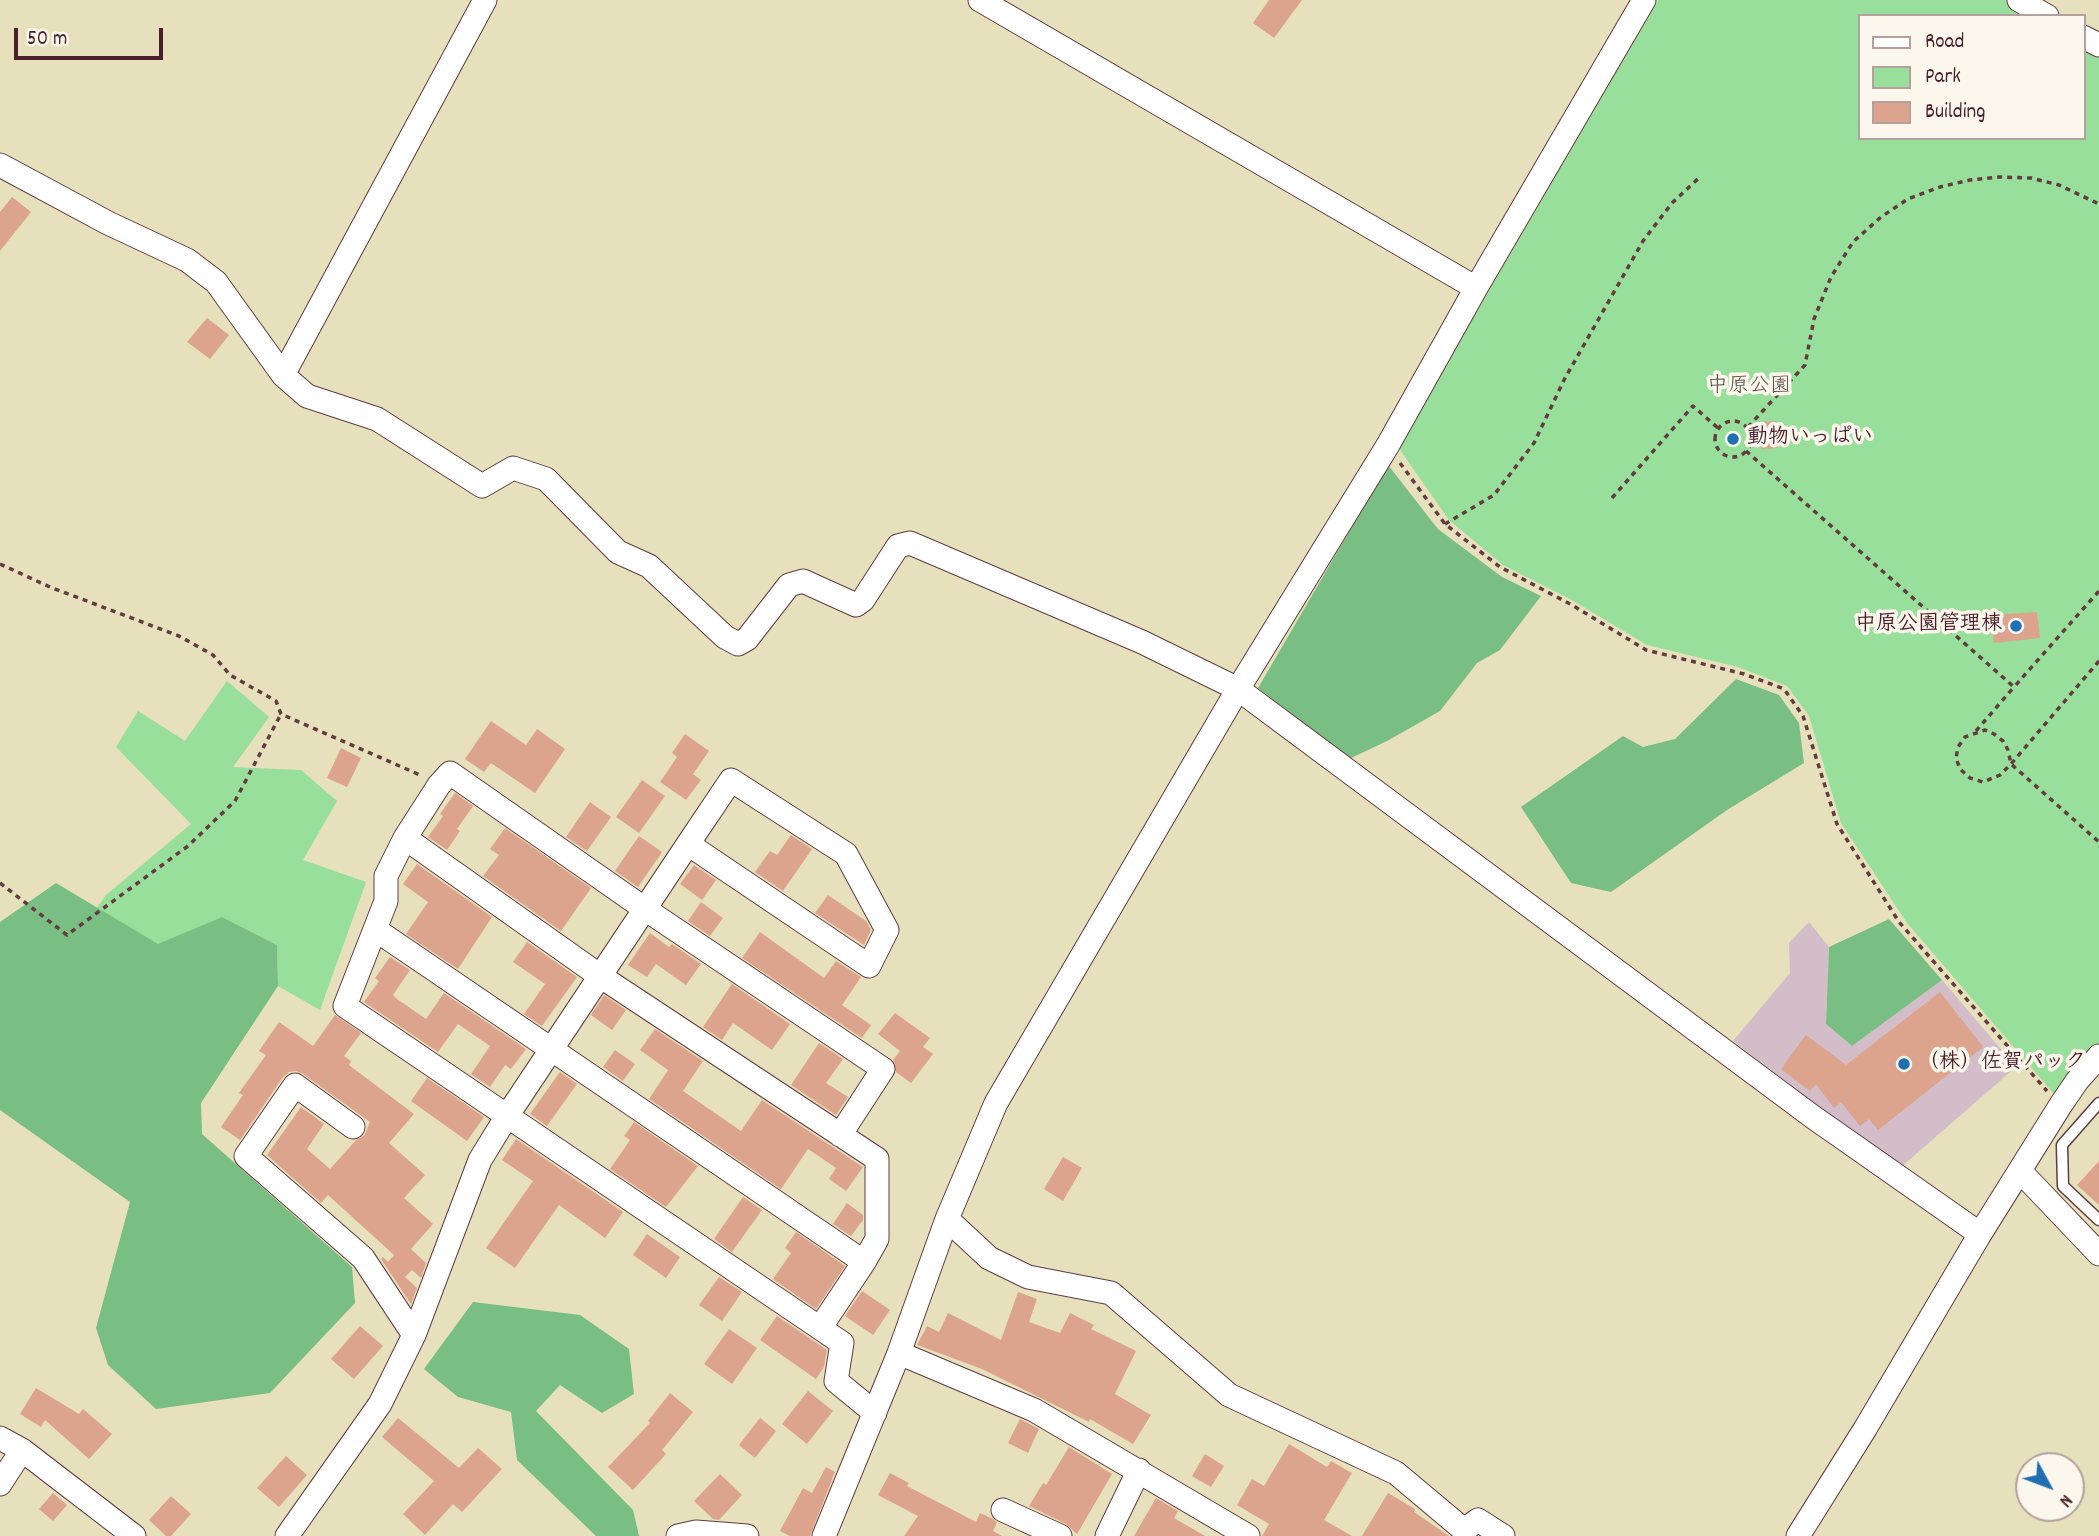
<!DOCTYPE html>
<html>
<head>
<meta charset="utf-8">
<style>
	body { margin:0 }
	#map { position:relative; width:2099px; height:1536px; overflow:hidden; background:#e7e0bc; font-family:Dekko,sans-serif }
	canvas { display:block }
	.legend { position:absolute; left:1858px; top:14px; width:228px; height:126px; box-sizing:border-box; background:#fbf7ec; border:2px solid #b4a19f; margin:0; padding:9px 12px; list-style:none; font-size:21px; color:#4a1f2b }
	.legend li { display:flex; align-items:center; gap:14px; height:35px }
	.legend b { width:35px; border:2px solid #b4a19f }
	.north { position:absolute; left:2015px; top:1452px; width:70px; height:70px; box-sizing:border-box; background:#fbf7ec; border:2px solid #b4a19f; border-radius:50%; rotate:131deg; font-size:19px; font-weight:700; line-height:28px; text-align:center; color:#4a1f2b }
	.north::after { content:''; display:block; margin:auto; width:24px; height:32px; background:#1f6fb2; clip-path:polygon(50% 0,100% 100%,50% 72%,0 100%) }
	.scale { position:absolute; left:14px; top:28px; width:149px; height:32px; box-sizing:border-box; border:4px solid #4a1f2b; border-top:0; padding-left:9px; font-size:21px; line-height:24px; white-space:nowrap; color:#4a1f2b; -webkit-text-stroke:5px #fbf7ec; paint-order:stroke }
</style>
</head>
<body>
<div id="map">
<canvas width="2099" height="1536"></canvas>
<ul class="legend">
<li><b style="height:9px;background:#fff"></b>Road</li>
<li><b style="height:19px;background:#97df9a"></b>Park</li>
<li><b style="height:19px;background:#dca38d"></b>Building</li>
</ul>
<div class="north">N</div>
<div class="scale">50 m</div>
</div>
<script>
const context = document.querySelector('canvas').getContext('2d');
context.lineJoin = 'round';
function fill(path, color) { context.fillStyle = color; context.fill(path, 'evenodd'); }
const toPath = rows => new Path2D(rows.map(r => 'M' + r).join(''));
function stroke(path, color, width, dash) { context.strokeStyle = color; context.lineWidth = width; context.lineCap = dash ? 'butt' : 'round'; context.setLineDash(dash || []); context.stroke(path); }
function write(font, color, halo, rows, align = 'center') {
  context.font = font + ' Dekko,"Klee One",sans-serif'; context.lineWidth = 7; context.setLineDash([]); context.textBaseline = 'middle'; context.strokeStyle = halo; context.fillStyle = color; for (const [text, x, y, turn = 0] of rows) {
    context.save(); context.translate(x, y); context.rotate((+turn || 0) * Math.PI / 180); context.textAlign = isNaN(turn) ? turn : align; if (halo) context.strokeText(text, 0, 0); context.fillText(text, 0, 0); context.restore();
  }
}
const industrial = toPath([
	[1809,922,1829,947,1826,1024,1852,1046,1942,980,2016,1067,1900,1168,1733,1041,1790,973,1789,943]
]);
const green = toPath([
	[1658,0,2011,0,2036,16,1859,16,1859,138,2083,138,2083,45,2099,54,2099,1045,2055,1095,1907,923,1841,823,1809,716,1787,686,1738,667,1647,645,1572,600,1503,565,1449,520,1398,447],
	[227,681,269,717,233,767,301,770,337,801,303,860,366,882,320,1010,278,986,277,945,222,917,158,945,97,908,106,895,191,824,116,747,138,711,185,741]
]);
const forest = toPath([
	[1388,465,1438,529,1502,577,1541,596,1500,650,1477,663,1440,711,1387,741,1349,759,1258,688],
	[1736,679,1779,695,1799,723,1804,763,1727,810,1611,892,1571,883,1521,807,1623,736,1643,747,1675,739],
	[56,883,158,944,222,917,277,945,278,986,201,1103,202,1134,352,1267,355,1303,270,1393,156,1409,108,1365,96,1328,130,1202,0,1110,0,922],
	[1889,919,1942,980,1852,1046,1826,1024,1829,947],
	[473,1302,580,1315,629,1349,634,1394,602,1413,560,1385,536,1411,633,1510,639,1536,596,1536,517,1460,511,1412,458,1397,424,1369]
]);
const building = toPath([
	[1269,0,1302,0,1274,38,1253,23],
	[12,197,31,212,0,251,0,212],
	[207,318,229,335,210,359,187,342],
	[1776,421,1778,448,1761,449,1759,422],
	[2037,612,2040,638,1994,643,1991,615],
	[491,721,526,745,537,729,565,749,535,793,491,763,484,772,465,759],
	[685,734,709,751,693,774,701,780,686,800,660,782,677,757,672,753],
	[341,748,361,758,347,787,327,778],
	[642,780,665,796,639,833,616,817],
	[455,793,473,806,457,829,460,831,447,850,428,837,443,816,440,814],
	[590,802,611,817,587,851,566,837],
	[505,828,591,888,561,931,483,876,499,855,490,849],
	[791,835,812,849,783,891,755,872,770,851,777,855],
	[639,836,662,852,638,887,615,871],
	[417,864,492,917,458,969,406,934,428,902,403,884],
	[694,865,716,880,702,900,680,884],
	[828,895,866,921,871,930,864,945,815,913],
	[701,902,723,918,710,936,688,921],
	[760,932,824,978,836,961,861,977,842,1005,871,1025,862,1038,742,958],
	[650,933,669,947,672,944,701,964,686,985,656,964,647,977,628,965],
	[527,942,577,977,542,1026,524,1014,545,984,513,962],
	[390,957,410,970,393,995,397,999,426,1019,444,993,526,1049,511,1069,505,1065,490,1087,471,1074,490,1046,458,1024,438,1052,364,1002,379,981,375,978],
	[732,984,790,1024,772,1050,733,1023,722,1040,703,1027],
	[1940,992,1983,1047,1878,1130,1869,1119,1860,1126,1841,1102,1834,1108,1816,1084,1810,1091,1781,1069,1806,1035,1846,1065],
	[604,995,626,1010,612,1030,591,1015],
	[895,1013,930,1038,923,1047,933,1054,911,1083,896,1072,893,1060,900,1051,878,1034],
	[335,1015,361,1033,344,1056,351,1061,349,1065,414,1114,389,1143,425,1175,404,1198,433,1224,411,1249,426,1263,421,1278,412,1270,405,1277,417,1288,411,1304,381,1259,383,1257,388,1262,394,1255,328,1195,321,1203,267,1155,301,1107,324,1124,307,1149,330,1169,356,1140,364,1136,370,1122,303,1074,296,1071,289,1072,283,1077,240,1140,221,1127,243,1095,239,1093,266,1055,259,1051,279,1022,313,1046],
	[655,1029,703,1061,683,1091,741,1131,762,1100,863,1167,846,1191,829,1179,836,1168,808,1149,781,1189,649,1099,668,1070,640,1050],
	[819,1043,843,1059,826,1083,848,1097,836,1115,791,1085],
	[615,1050,635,1064,623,1081,603,1067],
	[560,1072,577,1084,547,1126,530,1114],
	[427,1078,484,1117,467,1141,411,1101],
	[634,1122,698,1166,666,1207,610,1169,630,1140,624,1136],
	[516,1139,623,1212,605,1238,559,1205,515,1268,486,1248,533,1181,502,1160],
	[1063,1157,1082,1168,1063,1201,1044,1189],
	[2099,1161,2099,1205,2077,1185],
	[743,1197,762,1210,732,1252,714,1239],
	[847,1203,863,1215,863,1220,851,1236,833,1224],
	[796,1232,845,1266,816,1309,773,1279,791,1253,785,1248],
	[647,1234,680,1257,666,1278,633,1255],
	[719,1277,742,1292,722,1321,699,1305],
	[862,1291,890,1310,873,1335,845,1316],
	[1018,1292,1037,1299,1029,1322,1060,1333,1070,1313,1094,1325,1091,1329,1136,1351,1115,1394,1151,1415,1133,1444,1090,1419,1089,1422,982,1369,917,1345,927,1326,939,1332,948,1313,1001,1340],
	[777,1316,827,1350,824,1367,816,1379,760,1340],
	[360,1326,383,1346,354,1379,331,1359],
	[729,1329,757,1348,732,1384,704,1364],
	[36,1388,79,1414,83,1409,112,1434,89,1459,45,1420,41,1427,20,1414],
	[808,1391,833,1411,807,1444,782,1424],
	[670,1393,693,1412,662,1450,666,1454,633,1490,608,1467,650,1423,648,1421],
	[398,1418,459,1468,478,1448,502,1469,462,1512,453,1504,425,1535,403,1514,434,1481,382,1437],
	[760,1418,776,1431,755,1458,739,1445],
	[1020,1419,1039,1429,1028,1453,1008,1443],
	[1289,1444,1327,1467,1331,1461,1352,1473,1324,1520,1352,1536,1262,1536,1269,1524,1237,1505,1252,1479,1264,1486],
	[1069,1447,1112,1474,1077,1534,1066,1524,1029,1506,1043,1483,1046,1485],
	[1205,1454,1224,1466,1211,1487,1192,1476],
	[286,1456,307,1475,279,1507,257,1488],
	[826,1467,835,1472,810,1536,790,1536,780,1531,803,1488,812,1493],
	[890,1473,909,1483,907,1486,976,1522,980,1513,993,1519,997,1523,993,1531,1002,1536,904,1536,918,1516,878,1495],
	[720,1474,742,1495,719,1520,713,1519,694,1501],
	[53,1493,67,1505,53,1521,39,1509],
	[1388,1493,1415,1509,1414,1512,1449,1536,1362,1536],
	[171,1496,191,1514,171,1536,166,1536,149,1520],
	[1156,1498,1178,1511,1174,1518,1205,1536,1134,1536]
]);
const path = toPath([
	'1715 439a18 18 0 1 1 36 0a18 18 0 1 1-36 0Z',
	[1748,427,1805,365,1814,319,1831,277,1853,242,1881,217,1908,199,1940,187,1970,180,1999,177,2031,178,2059,185,2099,204],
	[1746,451,2014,687,2099,591],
	[1400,463,1445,524,1500,567,1572,605,1646,650,1744,674,1784,689,1803,716,1837,824,1899,922,2047,1091],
	[1612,498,1693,406,1719,429],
	[1445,524,1494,495,1534,443,1564,380,1643,241,1672,203,1701,176],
	[0,564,50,587,179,636,213,655,230,675,276,701,281,714,420,775],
	[2099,661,2011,764,2000,775,1983,782,1970,778,1960,769,1956,758,1958,747,1965,737,1985,730,1994,734,2003,741,2008,750,2011,764,2099,842],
	[1976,731,2014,687],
	[0,883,67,935,188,846,235,801,281,714]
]);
const service = toPath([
	[2099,1103,2062,1145,2063,1186,2099,1220]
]);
const minor = toPath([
	[980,0,1476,288],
	[2019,0,2047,16],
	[2083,37,2099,45],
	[0,165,108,223,187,260,216,282,283,375,307,396,377,419,482,486,513,468,546,479,618,552,649,566,725,637,738,644,747,639,789,585,803,581,856,605,863,600,898,546,910,543,1142,642,1238,689,1813,1117,1980,1234],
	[283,375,485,0],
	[405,838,600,976,877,1159,877,1239,864,1262],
	[376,930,864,1262,820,1328],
	[353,1127,295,1085,246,1156,363,1258,414,1335],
	[840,1135,883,1069,645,909,450,773,439,785,405,838,386,876,386,901,345,1006,842,1343,836,1381,875,1413],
	[2020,1171,2099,1254],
	[947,1219,989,1258,1028,1277,1111,1293,1229,1395,1396,1473,1464,1530],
	[899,1353,1034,1410,1248,1536],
	[0,1438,22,1450,134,1536],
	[0,1484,22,1450],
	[1003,1510,1060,1536],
	[287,1536,380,1404,414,1335,480,1160,507,1116,688,844,731,780,846,854,887,930,869,966,688,844],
	[678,1536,696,1532,747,1536],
	[824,1536,899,1353,947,1219,996,1103,1238,689,1388,445,1476,288,1644,0],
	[1107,1536,1139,1470],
	[1465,1536,1464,1530,1478,1520,1503,1536],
	[1798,1536,1865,1429,1980,1234,2060,1106,2077,1081,2099,1056]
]);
const markers = [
	[1733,439,7,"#1f6fb2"],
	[2016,626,7,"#1f6fb2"],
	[1904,1064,7,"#1f6fb2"]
];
const parkNames = [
	["中原公園",1749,388]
];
const poiNames = [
	["動物いっぱい",1747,439],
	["中原公園管理棟",2002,626,"right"],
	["（株）佐賀パック",1918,1064]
];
fill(industrial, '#d2bdc8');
fill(green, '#97df9a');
fill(forest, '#79be82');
fill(building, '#dca38d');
stroke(service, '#623c41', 13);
stroke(minor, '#623c41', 25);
stroke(path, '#623c41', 3.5, [5, 5]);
stroke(service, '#fff', 10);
stroke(minor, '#fff', 23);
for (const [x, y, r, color] of markers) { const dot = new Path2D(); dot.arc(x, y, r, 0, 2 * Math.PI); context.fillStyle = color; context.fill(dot); stroke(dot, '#fbf7ec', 2.5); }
write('21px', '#5d4f47', '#fbf7ec', parkNames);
write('bold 21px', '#4a1f2b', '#fbf7ec', poiNames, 'left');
</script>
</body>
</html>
